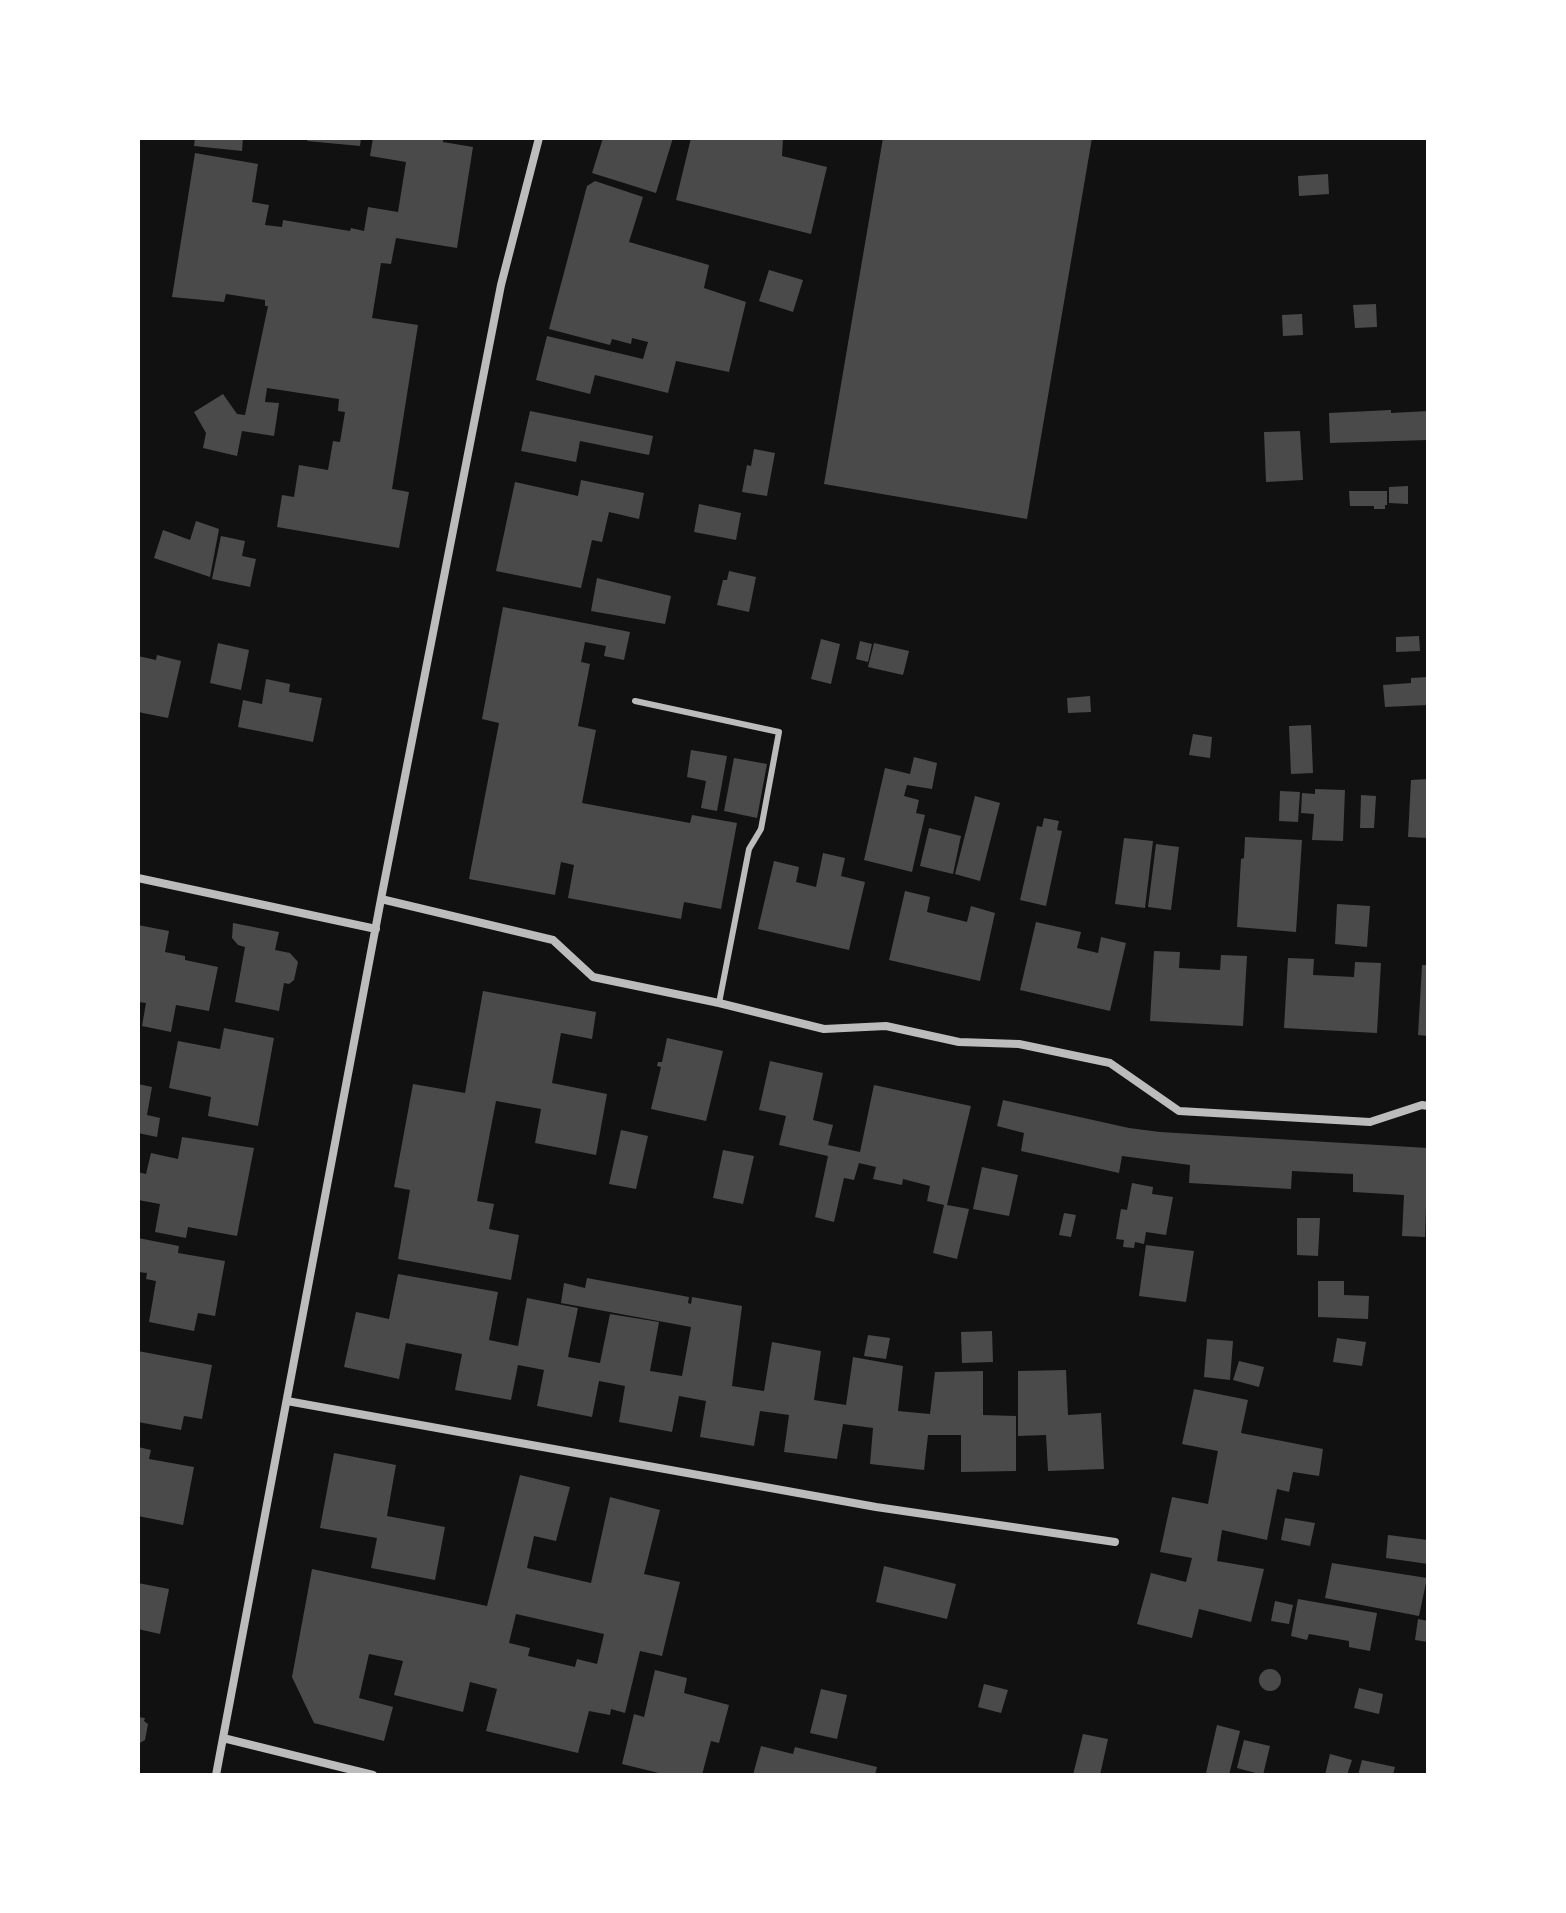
<!DOCTYPE html>
<html>
<head>
<meta charset="utf-8">
<style>
	body { margin:0 }
	#map { position:relative; width:1566px; height:1913px; overflow:hidden; background:#111; font-family:"DM Sans",sans-serif }
	canvas { display:block }
	.frame { position:absolute; inset:0; border:140px solid #fff; pointer-events:none }
</style>
</head>
<body>
<div id="map">
<canvas width="1566" height="1913"></canvas>
<div class="frame"></div>
</div>
<script>
const context = document.querySelector('canvas').getContext('2d');
context.lineJoin = 'round';
function fill(path, color) { context.fillStyle = color; context.fill(path, 'evenodd'); }
const toPath = rows => new Path2D(rows.map(r => 'M' + r).join(''));
function stroke(path, color, width, dash) { context.strokeStyle = color; context.lineWidth = width; context.lineCap = dash ? 'butt' : 'round'; context.setLineDash(dash || []); context.stroke(path); }
const building = toPath([
	[195,138,243,138,242,151,194,146],
	[308,138,361,138,360,146,307,141],
	[373,138,443,138,443,142,473,147,457,248,396,238,391,264,381,263,372,318,418,325,392,489,409,492,399,548,277,527,282,495,294,497,299,465,328,470,333,441,340,442,345,412,338,411,339,399,267,388,265,402,279,403,274,436,242,431,237,456,203,448,206,433,194,412,223,394,237,414,245,415,268,306,265,306,265,300,226,294,224,302,172,297,195,153,258,164,252,202,269,205,265,225,282,227,283,220,350,231,351,228,364,231,368,207,398,212,406,162,370,156],
	[603,138,673,138,656,193,592,173],
	[691,138,783,138,782,156,827,167,811,234,676,200],
	[883,138,1092,138,1027,519,824,484],
	[1328,174,1329,194,1299,196,1298,176],
	[595,181,643,197,629,242,709,265,704,288,746,302,729,372,676,361,668,393,595,375,590,394,536,380,547,336,643,359,648,342,632,338,631,344,612,339,610,345,549,329,587,186],
	[769,270,803,280,793,312,759,301],
	[1376,304,1377,327,1355,328,1353,305],
	[1302,314,1303,335,1283,336,1282,315],
	[1391,410,1391,413,1428,411,1428,440,1330,443,1329,413],
	[530,411,653,436,649,455,580,441,576,462,521,451],
	[1300,431,1303,480,1266,482,1264,432],
	[754,449,775,453,767,496,742,492,747,465,751,466],
	[581,480,644,493,639,519,609,512,602,542,592,540,581,588,496,571,515,482,578,496],
	[1408,486,1408,504,1389,503,1389,487],
	[1349,491,1387,491,1387,505,1385,505,1385,509,1374,509,1374,506,1350,506],
	[699,504,741,513,736,540,694,532],
	[196,521,219,529,210,577,154,558,163,530,190,540],
	[221,536,245,541,242,556,256,559,250,587,212,579],
	[729,571,756,577,749,612,717,605,723,580,727,580],
	[597,578,671,596,665,624,591,611],
	[503,607,630,632,624,660,604,656,606,646,585,642,581,662,590,664,578,726,596,730,582,803,690,823,692,815,737,823,721,909,684,902,681,919,568,898,574,865,561,862,555,895,469,879,499,723,482,719],
	[1419,636,1420,651,1396,652,1396,637],
	[821,639,840,644,831,684,811,679],
	[860,641,872,644,868,662,856,659],
	[218,643,249,650,241,690,210,683],
	[874,643,909,651,903,675,868,667],
	[157,655,181,661,168,718,138,712,138,656,156,660],
	[1428,677,1428,705,1385,707,1383,685,1411,683,1411,678],
	[266,679,290,684,289,692,322,698,313,742,238,727,243,700,262,704],
	[1090,696,1091,712,1068,713,1067,698],
	[1311,725,1313,773,1291,774,1289,726],
	[1193,734,1212,737,1210,758,1189,755],
	[691,750,727,756,717,811,701,808,706,781,687,777],
	[914,757,937,763,932,789,907,785,904,796,919,800,916,813,925,815,912,872,864,860,885,768,910,774],
	[734,758,767,764,757,818,724,811],
	[1428,779,1428,838,1408,837,1411,780],
	[1315,789,1345,790,1343,841,1312,840,1314,814,1301,813,1302,793,1315,794],
	[1280,791,1300,792,1298,822,1279,821],
	[1361,795,1376,796,1374,828,1360,828],
	[975,796,1000,803,980,881,955,874],
	[1044,818,1059,821,1057,830,1062,831,1046,906,1020,900,1037,826,1042,827],
	[929,828,961,836,953,874,920,866],
	[1245,837,1302,840,1296,932,1237,927,1241,859,1244,858],
	[1124,838,1153,841,1145,908,1115,904],
	[1156,844,1179,847,1171,910,1148,907],
	[823,853,845,858,841,876,865,882,849,950,758,929,774,861,799,867,796,882,816,887],
	[905,891,930,897,927,912,967,922,971,906,995,913,980,981,889,960],
	[1337,904,1370,906,1367,947,1335,944],
	[1036,922,1081,932,1077,948,1098,953,1101,937,1126,943,1110,1011,1020,990],
	[233,923,279,932,275,950,290,953,298,962,294,980,289,984,284,983,279,1011,235,1002,245,947,238,945,232,938],
	[138,925,169,931,165,952,185,956,185,960,218,967,209,1011,176,1005,171,1032,142,1026,146,1003,138,1002],
	[1154,951,1180,952,1179,968,1220,970,1221,955,1247,956,1243,1026,1150,1021],
	[1288,958,1314,959,1313,975,1333,976,1354,977,1355,962,1381,963,1377,1033,1284,1028],
	[1422,965,1428,965,1428,1036,1418,1035],
	[483,991,596,1012,592,1039,561,1033,552,1083,607,1094,596,1155,535,1143,541,1109,496,1101,477,1201,494,1204,489,1229,519,1235,511,1280,398,1259,410,1190,394,1187,413,1084,465,1093],
	[224,1028,274,1038,258,1126,208,1116,211,1097,169,1088,178,1041,220,1049],
	[667,1038,723,1051,706,1121,651,1109,661,1067,657,1066,658,1062,662,1062],
	[770,1061,823,1073,813,1120,833,1125,828,1145,860,1152,874,1085,971,1106,947,1205,969,1209,957,1259,933,1253,944,1205,927,1201,930,1186,903,1179,902,1185,873,1179,876,1167,859,1163,854,1180,844,1178,834,1222,815,1217,828,1156,779,1145,786,1116,759,1110],
	[138,1084,152,1087,147,1115,160,1118,157,1137,138,1133],
	[1003,1100,1129,1128,1160,1132,1428,1148,1425,1237,1402,1236,1404,1195,1353,1192,1353,1174,1292,1171,1291,1189,1189,1183,1190,1165,1122,1156,1119,1173,1021,1151,1024,1133,997,1126],
	[621,1130,648,1136,636,1189,609,1184],
	[182,1137,254,1148,237,1236,188,1227,186,1238,155,1232,160,1204,138,1200,138,1172,146,1174,151,1153,178,1159],
	[723,1150,754,1156,743,1204,713,1198],
	[982,1167,1018,1175,1009,1216,973,1209],
	[1132,1183,1153,1187,1152,1194,1173,1197,1166,1235,1146,1232,1144,1244,1135,1242,1134,1248,1123,1247,1124,1240,1116,1239,1121,1209,1127,1210],
	[1064,1213,1076,1215,1071,1237,1059,1235],
	[1297,1218,1320,1218,1318,1256,1297,1255],
	[138,1238,179,1246,178,1253,225,1261,215,1316,198,1313,194,1331,149,1322,156,1281,146,1279,147,1273,138,1272],
	[1146,1245,1194,1251,1186,1302,1139,1296],
	[398,1274,498,1292,489,1340,518,1346,527,1298,578,1308,568,1357,600,1363,610,1314,659,1322,650,1371,682,1376,691,1327,561,1303,564,1283,585,1288,587,1278,689,1297,688,1303,691,1304,692,1297,742,1306,732,1386,764,1391,772,1342,821,1351,814,1400,846,1405,853,1357,903,1366,898,1411,930,1414,935,1372,983,1371,983,1415,1016,1416,1016,1471,961,1472,961,1435,928,1435,924,1470,870,1464,873,1428,843,1424,837,1459,784,1452,789,1415,760,1411,754,1446,700,1437,706,1401,679,1396,672,1432,619,1422,625,1386,599,1381,592,1417,537,1406,544,1370,518,1365,511,1400,455,1390,462,1354,406,1343,399,1379,344,1367,356,1312,389,1319],
	[1318,1281,1344,1281,1344,1295,1369,1296,1368,1319,1318,1317],
	[992,1331,993,1362,962,1363,961,1332],
	[868,1335,890,1338,886,1359,864,1356],
	[1337,1338,1366,1342,1362,1366,1333,1362],
	[1207,1339,1233,1341,1230,1380,1204,1377],
	[138,1351,212,1365,202,1419,184,1416,181,1430,138,1422],
	[1239,1361,1264,1367,1259,1387,1233,1380],
	[1066,1370,1068,1415,1101,1413,1104,1469,1048,1471,1046,1435,1018,1436,1018,1371],
	[1194,1389,1248,1400,1241,1433,1323,1449,1319,1476,1293,1472,1289,1492,1277,1489,1267,1540,1222,1530,1217,1561,1264,1569,1251,1622,1199,1609,1192,1638,1137,1624,1151,1573,1186,1582,1192,1558,1160,1552,1172,1497,1208,1504,1218,1451,1182,1444],
	[138,1447,151,1450,149,1459,194,1467,183,1525,138,1516],
	[334,1453,396,1465,387,1516,445,1527,435,1580,371,1568,377,1538,320,1528],
	[520,1475,570,1487,556,1541,534,1536,527,1568,591,1583,610,1497,660,1510,644,1574,680,1582,662,1656,640,1651,625,1713,611,1709,610,1715,589,1711,578,1753,486,1731,497,1689,470,1682,463,1712,394,1695,403,1661,369,1654,359,1698,393,1707,384,1741,314,1723,292,1677,312,1569,487,1606],
	[516,1614,604,1634,597,1664,577,1659,575,1667,528,1656,530,1648,509,1643],
	[1285,1518,1315,1523,1310,1546,1281,1540],
	[1388,1535,1428,1540,1428,1564,1386,1558],
	[1332,1563,1427,1578,1419,1616,1325,1598],
	[884,1566,956,1584,947,1619,876,1602],
	[138,1583,169,1589,160,1634,138,1629],
	[1298,1599,1377,1613,1370,1651,1349,1647,1349,1641,1309,1634,1307,1640,1291,1636],
	[1275,1601,1293,1605,1289,1624,1271,1621],
	[1418,1619,1428,1621,1428,1642,1415,1640],
	'1259 1680a11 11 0 1 1 22 0a11 11 0 1 1-22 0Z',
	[655,1670,687,1678,684,1693,729,1705,719,1743,711,1741,702,1775,667,1775,622,1764,634,1714,644,1717],
	[984,1684,1008,1690,1001,1713,978,1707],
	[1359,1688,1383,1694,1379,1714,1354,1708],
	[821,1689,847,1695,837,1739,810,1733],
	[138,1717,145,1718,144,1721,148,1724,145,1740,138,1744],
	[1217,1725,1240,1731,1229,1775,1206,1773],
	[1083,1734,1108,1739,1100,1775,1073,1775],
	[1244,1740,1270,1746,1263,1775,1237,1768],
	[761,1746,793,1754,795,1747,877,1767,875,1775,753,1775],
	[1330,1754,1352,1760,1347,1775,1325,1775],
	[1362,1760,1395,1767,1393,1775,1358,1775]
]);
const service = toPath([
	[635,701,779,732,761,829,749,849,719,1003]
]);
const minor = toPath([
	[138,878,376,929],
	[381,899,553,940,593,977,719,1003,824,1029,886,1026,959,1042,1019,1044,1110,1063,1179,1111,1370,1122,1422,1105,1428,1106],
	[287,1401,876,1507,1115,1542],
	[223,1738,373,1775],
	[216,1775,381,899,501,285,539,138]
]);
fill(building, '#4a4a4a');
stroke(service, '#bcbcbc', 6);
stroke(minor, '#bcbcbc', 8);
</script>
</body>
</html>
